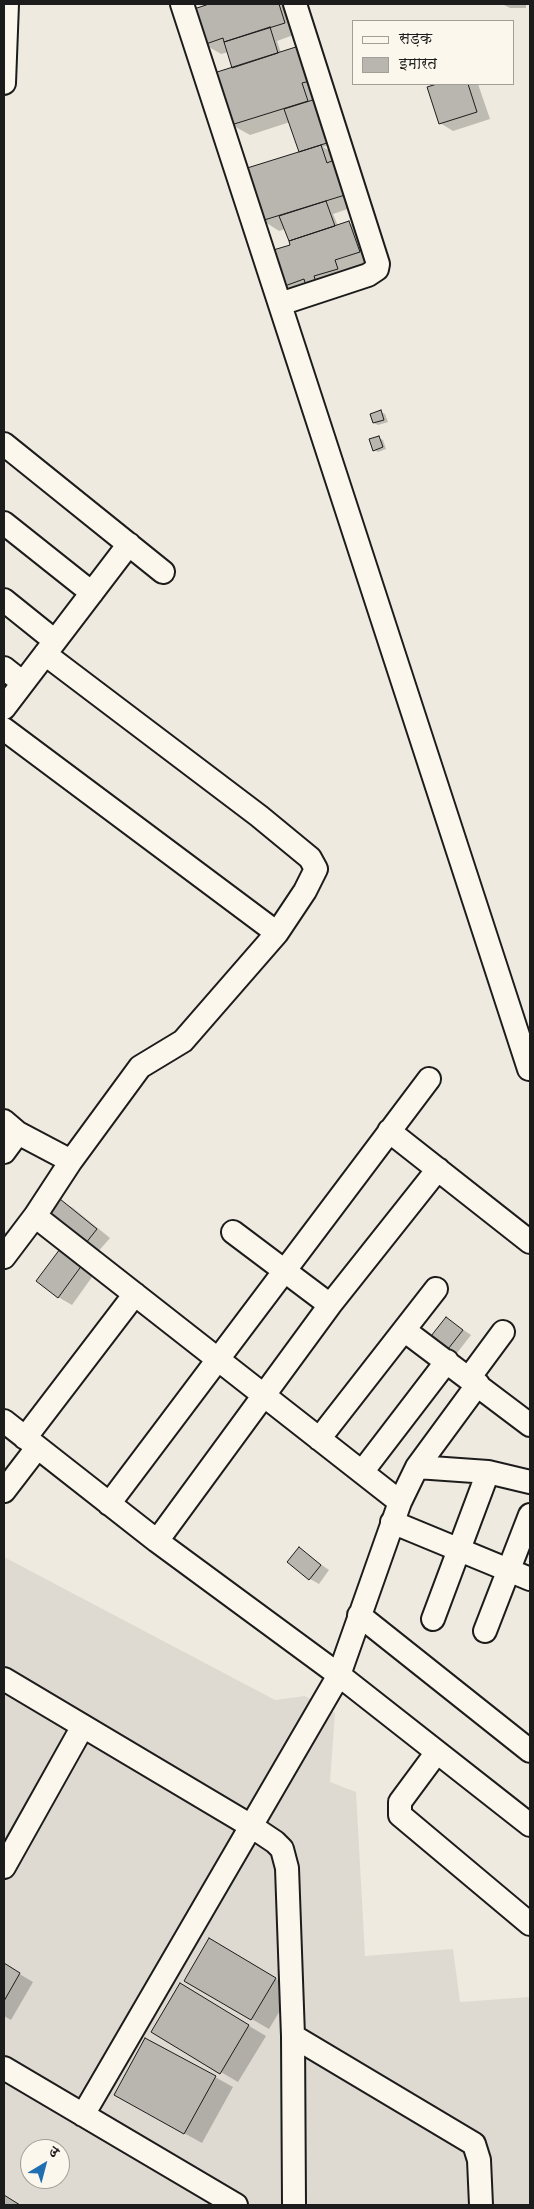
<!DOCTYPE html>
<html>
<head>
<meta charset="utf-8">
<style>
	body { margin:0 }
	#map { position:relative; width:534px; height:2209px; overflow:hidden; background:#eeeadf; font-family:Dekko,"Playpen Sans Deva",sans-serif }
	canvas { display:block }
	.frame { position:absolute; inset:0; border:5px solid #1c1c1c; pointer-events:none }
	.legend { position:absolute; left:352px; top:20px; width:162px; height:65px; box-sizing:border-box; background:#fbf7ec; border:1px solid #a29f99; margin:0; padding:6px 9px; list-style:none; font-size:15px; color:#1c1c1c }
	.legend li { display:flex; align-items:center; gap:10px; height:25px }
	.legend b { width:25px; border:1px solid #a29f99 }
	.north { position:absolute; left:20px; top:2139px; width:50px; height:50px; box-sizing:border-box; background:#fbf7ec; border:1px solid #a29f99; border-radius:50%; rotate:37deg; font-size:14px; font-weight:700; line-height:20px; text-align:center; color:#1c1c1c }
	.north::after { content:''; display:block; margin:auto; width:18px; height:22px; background:#1f6fb2; clip-path:polygon(50% 0,100% 100%,50% 72%,0 100%) }
</style>
</head>
<body>
<div id="map">
<canvas width="534" height="2209"></canvas>
<div class="frame"></div>
<ul class="legend">
<li><b style="height:6px;background:#fbf7ec"></b>सड़क</li>
<li><b style="height:14px;background:#b9b6af"></b>इमारत</li>
</ul>
<div class="north">उ</div>
</div>
<script>
const context = document.querySelector('canvas').getContext('2d');
context.lineJoin = 'round';
function fill(path, color) { context.fillStyle = color; context.fill(path, 'evenodd'); }
const toPath = rows => new Path2D(rows.map(r => 'M' + r).join(''));
function stroke(path, color, width, dash) { context.strokeStyle = color; context.lineWidth = width; context.lineCap = dash ? 'butt' : 'round'; context.setLineDash(dash || []); context.stroke(path); }
const built = toPath([
	[4,1557,275,1700,305,1696,335,1713,330,1782,356,1792,365,1956,453,1949,460,2002,530,1997,530,2205,4,2205],
	[30,2149,60,2149,60,2179,30,2179]
]);
const shadow = toPath([
	[213,4,292,4,302,32,277,41,281,53,299,48,333,144,323,147,338,156,362,204,333,214,338,226,349,223,367,233,377,262,300,296,283,286,291,246,285,229,279,231,262,220,302,152,290,122,250,135,232,125,234,68,229,52,221,54,204,44,193,11],
	[502,4,526,4,526,8,510,8],
	[441,84,478,84,490,119,453,131,440,123,428,88],
	[381,412,385,414,388,422,378,425,374,423],
	[379,438,383,440,386,449,378,452,374,450],
	[60,1200,73,1208,110,1238,96,1254,83,1247],
	[4,1231,12,1237,4,1249],
	[63,1246,97,1270,72,1305,58,1297],
	[447,1319,471,1335,457,1353,448,1348],
	[299,1549,329,1570,319,1584,310,1579],
	[210,1940,293,1989,269,2029,186,1981],
	[4,1965,33,1982,11,2020,4,2016],
	[180,1985,266,2036,238,2082,153,2032],
	[215,2077,233,2087,202,2143,133,2105]
]);
const building = toPath([
	[209,4,279,4,285,23,224,42,223,38,203,45,191,10,209,4],
	[270,27,278,53,232,68,224,42,270,27],
	[299,46,310,81,302,83,308,101,231,125,214,73,299,46],
	[437,84,468,84,477,112,439,124,427,87,437,84],
	[316,99,330,142,299,152,284,109,316,99],
	[321,145,327,163,334,160,345,195,261,221,244,169,321,145],
	[326,201,335,226,289,241,279,216,326,201],
	[349,221,360,252,335,260,338,269,314,276,316,282,306,286,304,279,282,287,270,251,290,245,289,241,349,221],
	[381,410,384,420,373,423,370,414,381,410],
	[379,436,383,447,373,451,369,439,379,436],
	[60,1199,97,1229,82,1248,45,1217,60,1199],
	[63,1245,85,1261,58,1298,36,1281,63,1245],
	[446,1317,463,1330,448,1349,431,1336,446,1317],
	[299,1547,321,1565,309,1580,287,1562,299,1547],
	[209,1938,276,1978,251,2020,184,1981,209,1938],
	[4,1963,20,1973,4,2001,4,1963],
	[180,1983,249,2025,220,2074,151,2032,180,1983],
	[145,2038,216,2076,184,2134,114,2095,145,2038],
	[4,2195,20,2205,4,2205,4,2195]
]);
const minor = toPath([
	[182,4,529,1069],
	[4,83,7,4],
	[280,304,368,275,377,269,378,264,295,4],
	[4,444,163,572],
	[4,523,92,593],
	[4,600,55,641],
	[4,668,23,683],
	[4,708,129,544],
	[4,729,277,933],
	[4,1121,18,1133,71,1161,140,1067,183,1041,277,933,305,891,316,869,310,858,259,816,45,654],
	[389,1131,530,1242],
	[4,1152,18,1133],
	[35,1216,400,1502],
	[233,1232,330,1305],
	[4,1257,35,1216,71,1161],
	[404,1330,530,1425],
	[469,1378,503,1332],
	[4,1421,157,1541,339,1675,530,1825],
	[25,1438,135,1294],
	[319,1439,436,1289],
	[417,1467,488,1472,530,1482],
	[362,1472,447,1361],
	[4,1491,37,1448],
	[109,1504,429,1079],
	[392,1522,530,1579],
	[157,1541,330,1305,438,1169],
	[359,1615,530,1751],
	[433,1619,488,1472],
	[485,1631,530,1515],
	[4,1679,251,1826,275,1842,282,1849,287,1868,293,2036,294,2205],
	[437,1752,400,1802,400,1815,530,1924],
	[4,1867,83,1726],
	[293,2036,474,2144,479,2160,481,2205],
	[4,2068,236,2205],
	[83,2115,339,1675,400,1502,417,1467,478,1384]
]);
fill(built, '#dedad1');
fill(shadow, '#0003');
fill(building, '#b9b6af');
stroke(building, '#1c1c1c', 1);
stroke(minor, '#1c1c1c', 26);
stroke(minor, '#fbf7ec', 22);
</script>
</body>
</html>
